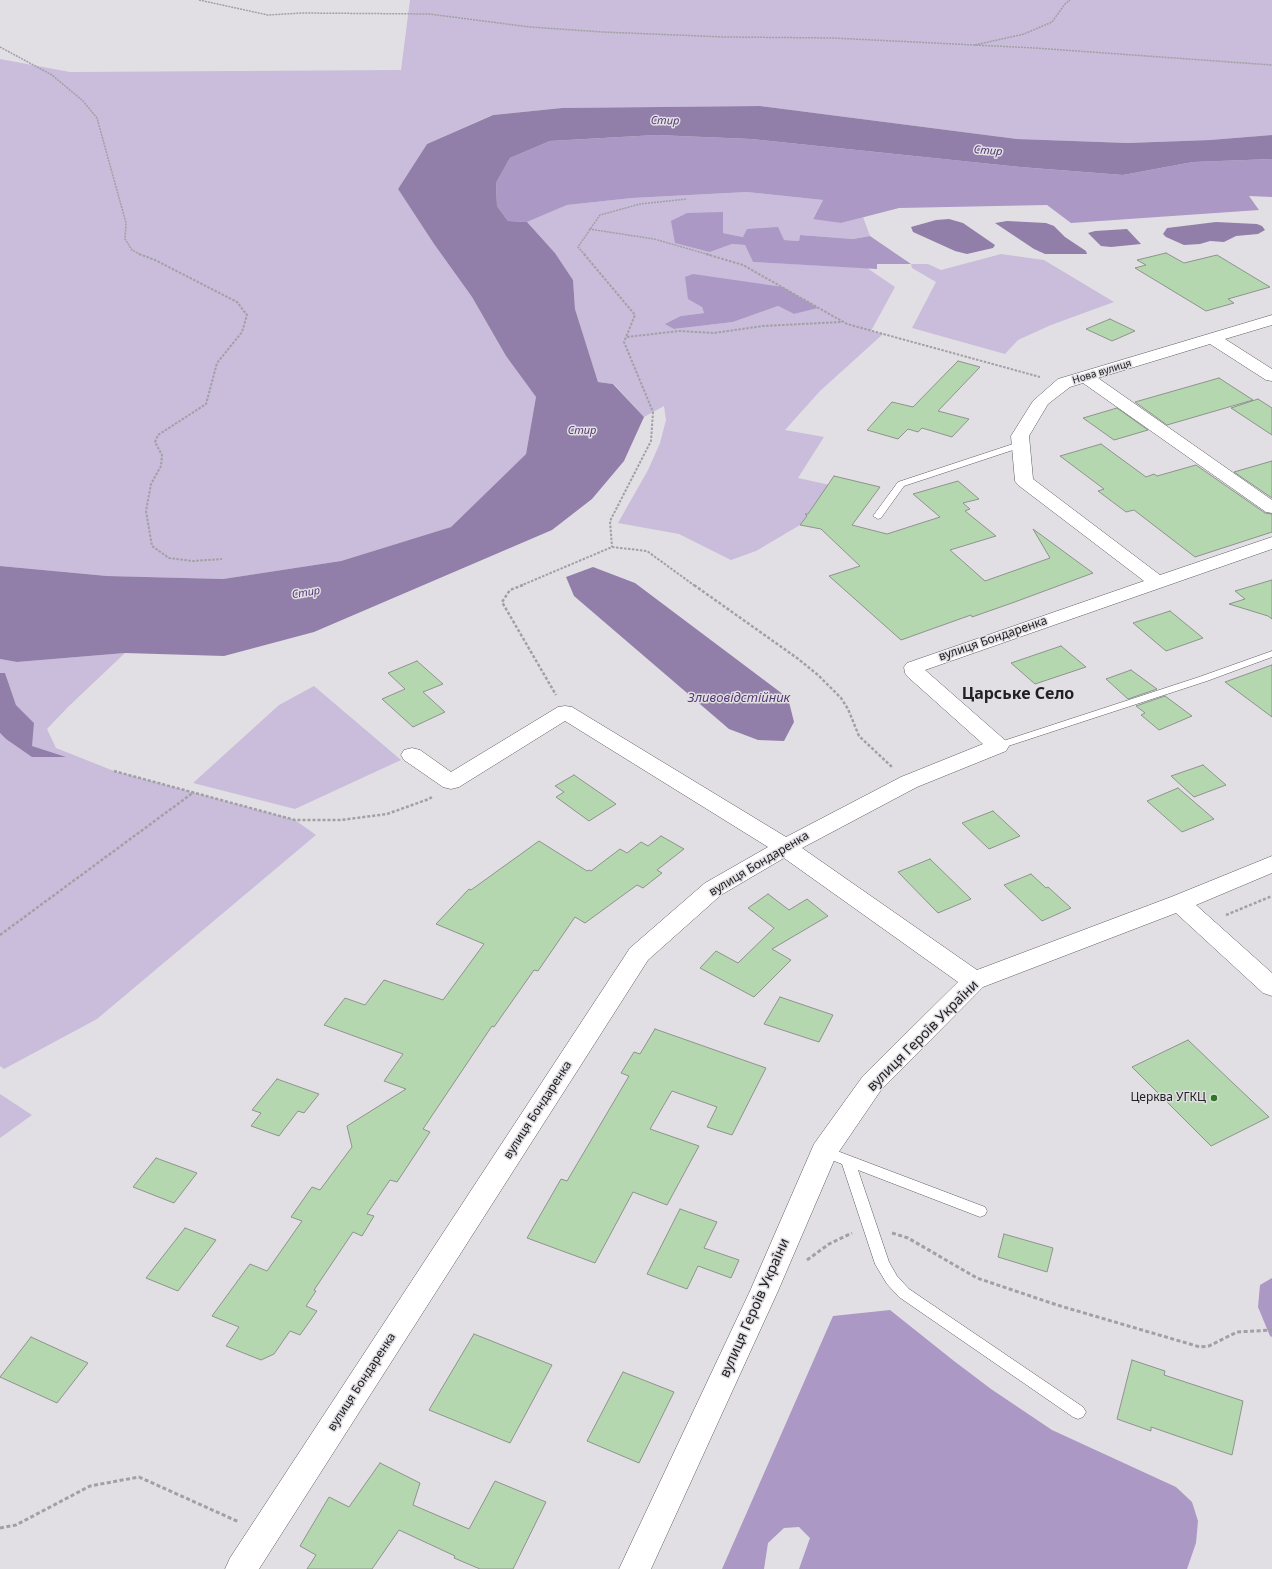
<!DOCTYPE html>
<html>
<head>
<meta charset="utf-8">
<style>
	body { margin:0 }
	canvas { display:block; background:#e1dfe4 }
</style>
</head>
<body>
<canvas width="1272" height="1569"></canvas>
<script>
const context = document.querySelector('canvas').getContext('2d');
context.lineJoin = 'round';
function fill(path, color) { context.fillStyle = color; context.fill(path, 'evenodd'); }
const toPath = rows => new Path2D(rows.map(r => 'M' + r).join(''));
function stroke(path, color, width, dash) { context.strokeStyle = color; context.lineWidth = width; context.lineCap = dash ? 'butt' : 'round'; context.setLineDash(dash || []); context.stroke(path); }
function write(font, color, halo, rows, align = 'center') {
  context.font = font + ' "Noto Sans",sans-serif'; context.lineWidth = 3; context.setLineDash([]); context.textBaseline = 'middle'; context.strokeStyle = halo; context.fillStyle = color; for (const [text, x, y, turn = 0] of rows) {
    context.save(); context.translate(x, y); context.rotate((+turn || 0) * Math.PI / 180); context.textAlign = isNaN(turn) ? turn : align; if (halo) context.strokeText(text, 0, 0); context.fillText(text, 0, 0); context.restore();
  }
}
const green = toPath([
	[410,0,1272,0,1272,135,1210,140,1128,143,1017,139,760,106,562,108,492,115,427,144,398,189,434,244,472,297,506,356,536,397,526,454,451,527,341,561,223,579,107,576,0,566,0,59,70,72,401,70],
	[747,192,823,200,813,218,841,223,863,217,870,236,853,239,800,235,799,241,744,237,723,233,723,212,710,252,732,244,745,245,753,262,867,268,895,287,871,331,883,334,820,391,785,430,824,437,798,478,830,485,800,525,756,551,731,560,679,534,618,523,648,470,660,443,666,420,664,406,644,417,614,384,598,382,575,309,573,280,555,253,527,222,567,205,632,198],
	[783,287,817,308,794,314,778,306,733,322,674,329,681,316,704,313,702,307],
	[1001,254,1044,260,1114,302,1051,325,1018,340,1005,354,912,328,936,282,912,268,911,264,928,264,941,270],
	[125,653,68,707,47,729,56,748,114,771,295,820,316,835,97,1019,4,1069,0,1066,0,733,6,739,64,756,31,746,34,723,16,705,5,673,0,673,0,659,17,662],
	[314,686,401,760,295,809,193,783,279,705],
	[0,1094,32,1115,0,1138]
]);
const forest = toPath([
	[656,135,751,139,1020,167,1123,175,1193,162,1272,159,1272,197,1249,196,1259,210,1071,223,1047,205,899,208,841,223,813,219,823,200,747,192,632,198,567,205,527,222,508,221,497,206,496,183,510,158,550,141],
	[723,212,723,233,743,237,747,229,778,227,784,240,799,241,800,235,853,239,870,236,911,264,877,264,877,269,753,262,745,245,732,244,710,252,675,243,671,221,687,213],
	[693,274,783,287,818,308,794,314,778,306,733,322,674,329,665,324,681,316,704,313,702,307,688,299,685,277],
	[1272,1278,1272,1337,1270,1336,1258,1307,1260,1285],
	[890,1310,954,1361,991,1389,1052,1430,1176,1487,1192,1502,1198,1521,1196,1543,1187,1569,799,1569,810,1538,799,1527,784,1528,768,1543,764,1569,722,1569,833,1316]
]);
const water = toPath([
	[760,106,1017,139,1128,143,1210,140,1272,135,1272,159,1193,162,1123,175,1020,167,751,139,656,135,550,141,510,158,496,183,497,206,508,221,527,222,555,253,573,280,575,309,598,382,613,384,644,417,624,461,592,499,552,530,314,632,224,656,125,653,17,662,0,659,0,566,107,576,223,579,341,561,451,527,526,454,536,397,506,356,472,297,434,244,398,189,427,144,493,115,562,108],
	[949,219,963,223,995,245,993,248,967,254,955,251,913,232,911,227,936,220],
	[1007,221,1046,223,1054,226,1065,237,1086,251,1087,254,1045,254,1034,249,995,223],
	[1216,222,1257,224,1262,226,1265,230,1258,234,1236,236,1224,242,1210,241,1200,244,1184,245,1166,237,1163,234,1167,228],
	[1127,229,1141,244,1111,247,1101,246,1088,233,1095,231],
	[593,567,635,583,788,698,794,722,784,741,758,740,729,729,574,596,566,577],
	[0,673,5,673,16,705,34,723,32,746,66,757,32,757,6,739,0,733]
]);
const building = toPath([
	[1166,253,1184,263,1217,255,1270,287,1228,299,1234,303,1206,311,1135,268,1146,265,1137,260,1166,253],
	[1110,319,1135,331,1112,341,1086,329,1110,319],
	[958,361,980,367,938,411,969,419,952,437,922,428,918,432,908,429,898,439,867,430,892,402,913,407,958,361],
	[1219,378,1253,400,1167,425,1135,402,1219,378],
	[1258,399,1272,408,1272,435,1231,408,1258,399],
	[1117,408,1148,430,1114,440,1083,418,1117,408],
	[1101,444,1146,477,1154,474,1157,476,1196,465,1265,513,1272,514,1272,532,1195,557,1134,510,1126,512,1098,491,1104,489,1060,456,1101,444],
	[1272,461,1272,498,1234,472,1272,461],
	[834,476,880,487,852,525,887,534,940,517,913,494,958,481,979,499,963,503,970,509,965,511,996,536,950,550,985,581,1050,558,1033,529,1093,573,1012,603,972,617,971,615,901,640,829,576,860,566,821,529,800,525,807,516,805,514,808,514,834,476],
	[1272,580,1272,619,1268,616,1229,604,1245,599,1235,591,1272,580],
	[1170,611,1203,638,1166,651,1133,623,1170,611],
	[1061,646,1086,667,1035,684,1011,663,1061,646],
	[417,661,443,684,423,692,445,712,413,727,382,699,405,689,388,673,417,661],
	[1272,665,1272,717,1225,682,1272,665],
	[1131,670,1157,689,1128,699,1106,679,1131,670],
	[1165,696,1192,716,1159,730,1141,715,1145,713,1136,706,1165,696],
	[1203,765,1226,785,1194,797,1171,776,1203,765],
	[574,775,616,804,589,821,556,797,564,792,555,786,574,775],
	[1178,788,1214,819,1182,832,1147,801,1178,788],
	[993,811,1020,836,989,849,962,823,993,811],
	[661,836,684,849,657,870,662,873,643,888,637,885,585,923,575,917,538,971,534,970,494,1027,492,1026,423,1129,430,1132,397,1182,390,1180,367,1214,374,1216,362,1236,353,1232,314,1290,316,1291,306,1306,317,1311,300,1335,290,1331,274,1354,261,1360,226,1346,239,1327,212,1316,250,1264,267,1271,302,1221,291,1217,312,1187,320,1190,352,1147,347,1126,406,1089,384,1081,403,1054,324,1025,345,998,365,1005,384,980,443,1000,484,944,436,924,469,889,471,890,539,841,587,871,589,870,591,871,620,849,627,853,641,842,648,846,661,836],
	[930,859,971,899,938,913,898,872,930,859],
	[1031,874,1046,888,1048,887,1071,908,1042,921,1004,885,1031,874],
	[768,894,789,910,807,899,828,916,772,949,791,960,754,997,700,968,716,951,738,963,774,928,748,908,768,894],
	[780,997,833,1015,819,1042,764,1024,780,997],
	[655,1029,766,1068,732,1135,707,1127,717,1107,672,1091,650,1129,699,1146,667,1205,633,1192,595,1263,527,1238,561,1179,567,1181,629,1076,621,1073,634,1052,640,1054,655,1029],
	[1188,1040,1234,1084,1269,1117,1211,1146,1132,1067,1188,1040],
	[277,1079,319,1094,304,1113,298,1111,279,1136,251,1126,261,1113,252,1110,277,1079],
	[156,1158,197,1173,174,1203,133,1187,156,1158],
	[680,1209,717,1222,704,1248,739,1260,731,1278,698,1266,687,1289,647,1274,680,1209],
	[185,1228,216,1240,178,1291,146,1278,185,1228],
	[1004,1234,1053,1248,1047,1272,998,1257,1004,1234],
	[474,1334,552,1365,510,1443,429,1410,474,1334],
	[31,1337,88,1363,57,1403,0,1377,31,1337],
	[1132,1360,1165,1371,1164,1375,1243,1401,1232,1455,1151,1427,1151,1431,1117,1419,1132,1360],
	[623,1372,674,1392,639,1463,587,1441,623,1372],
	[380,1463,420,1483,413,1505,469,1529,495,1481,546,1502,513,1569,480,1569,454,1558,455,1556,399,1530,372,1569,307,1569,316,1555,300,1546,329,1497,349,1507,380,1463]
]);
const pathFar3 = toPath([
	[199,0,268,15,302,13,429,14,530,27,603,32,725,37,833,38,1035,48,1272,65],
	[975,45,1024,34,1052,22,1065,4,1070,0],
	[0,47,52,75,83,101,97,118,126,223,125,239,132,250,141,255],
	[589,229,654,239,710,255],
	[585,255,578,247,600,215,640,204,687,199]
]);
const pathFar2 = toPath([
	[139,254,155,260,237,302,247,315,242,332,217,363,206,404,158,435,155,442,162,455,161,466,151,484,146,511,152,546,169,558,193,561,222,559],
	[584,254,635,315,624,342,653,412,651,441,610,521,612,547],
	[706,254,743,265,847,324,1040,377],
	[627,337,679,331,714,333,763,326,841,322],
	[520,586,612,547,647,551,695,586]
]);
const pathFar1 = toPath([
	[523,585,510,590,502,602,556,695],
	[694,585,797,658,818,675,841,698,848,709,859,736,892,767],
	[114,771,295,820,341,820,387,814,429,799,433,796],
	[1226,915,1272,896],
	[0,935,194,792]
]);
const path = toPath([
	[892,1233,908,1238,977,1278,1057,1305,1200,1347,1209,1346,1237,1332,1272,1330],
	[807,1260,829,1244,852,1233],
	[0,1528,16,1525,90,1486,139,1477,239,1522]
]);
const service = toPath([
	[1019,442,1023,445,1022,447,904,486,881,518,878,519,873,516,898,482,1019,442],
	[1272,651,1272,657,1207,681,1002,748,994,748,993,746,994,744,1199,677,1272,651],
	[824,1146,985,1207,987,1211,985,1215,980,1217,858,1170,889,1262,897,1276,909,1289,1083,1407,1086,1412,1083,1417,1078,1419,1073,1417,899,1297,887,1284,875,1264,842,1164,819,1155,817,1151,819,1147,824,1146]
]);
const minor = toPath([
	[1272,315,1272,325,1225,339,1272,369,1272,381,1266,380,1210,344,1098,378,1272,500,1272,513,1266,512,1083,383,1070,387,1048,404,1029,436,1033,479,1160,575,1272,537,1272,549,925,670,1006,741,1009,746,1006,751,917,787,802,848,977,970,1171,897,1272,856,1272,873,1196,905,1272,973,1272,996,1263,993,1176,913,983,987,881,1090,836,1156,778,1291,651,1569,619,1569,750,1291,814,1144,863,1076,958,982,784,858,721,895,648,960,259,1569,225,1569,230,1558,630,948,705,883,768,847,565,721,459,787,451,789,443,787,404,760,401,755,404,750,412,748,420,750,451,772,558,707,565,706,572,707,786,837,901,777,983,744,908,677,905,673,904,667,907,663,1144,581,1018,485,1015,481,1011,436,1033,401,1058,379,1272,315]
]);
const markers = [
	[1214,1098,4,"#2c7920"]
];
const farStreetnames = [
	["Нова вулиця",1102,372,-17]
];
const farWaternames = [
	["Стир",665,121,1],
	["Стир",988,151,5],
	["Стир",582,431],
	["Стир",306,593,-9]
];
const streetNames = [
	["вулиця Бондаренка",993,639,-19],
	["вулиця Бондаренка",759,864,-31],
	["вулиця Бондаренка",538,1110,-57],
	["вулиця Бондаренка",362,1382,-57]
];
const poiNames = [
	["Церква УГКЦ",1206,1098]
];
const waterNames = [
	["Зливовідстійник",739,698]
];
const nearStreetnames = [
	["вулиця Героїв України",923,1036,-45],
	["вулиця Героїв України",755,1308,-66]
];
const districtNames = [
	["Царське Село",1018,694]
];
fill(green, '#c9bddb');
fill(forest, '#ab98c5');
fill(water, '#917faa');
fill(building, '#b4d7af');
stroke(building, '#8f938e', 1);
stroke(service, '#5e5c60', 1);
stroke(minor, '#5e5c60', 1);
stroke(pathFar3, '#a1a0a4', 1.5, [2, 1]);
stroke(pathFar2, '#a1a0a4', 2, [2.5, 1.5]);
stroke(pathFar1, '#a1a0a4', 2.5, [3, 2]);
stroke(path, '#a1a0a4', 3, [4, 2.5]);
fill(service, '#fff');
fill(minor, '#fff');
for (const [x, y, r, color] of markers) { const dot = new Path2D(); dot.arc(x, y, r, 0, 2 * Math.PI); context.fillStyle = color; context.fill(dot); stroke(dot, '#e1dfe4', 1.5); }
write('10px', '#212123', '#e1dfe4', farStreetnames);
write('italic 11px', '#543972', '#e1dfe4', farWaternames);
write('12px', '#212123', '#e1dfe4', streetNames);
write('12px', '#212123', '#e1dfe4', poiNames, 'right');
write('italic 13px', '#543972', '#e1dfe4', waterNames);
write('14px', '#212123', '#e1dfe4', nearStreetnames);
write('bold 16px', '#212123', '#e1dfe4', districtNames);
</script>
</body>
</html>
